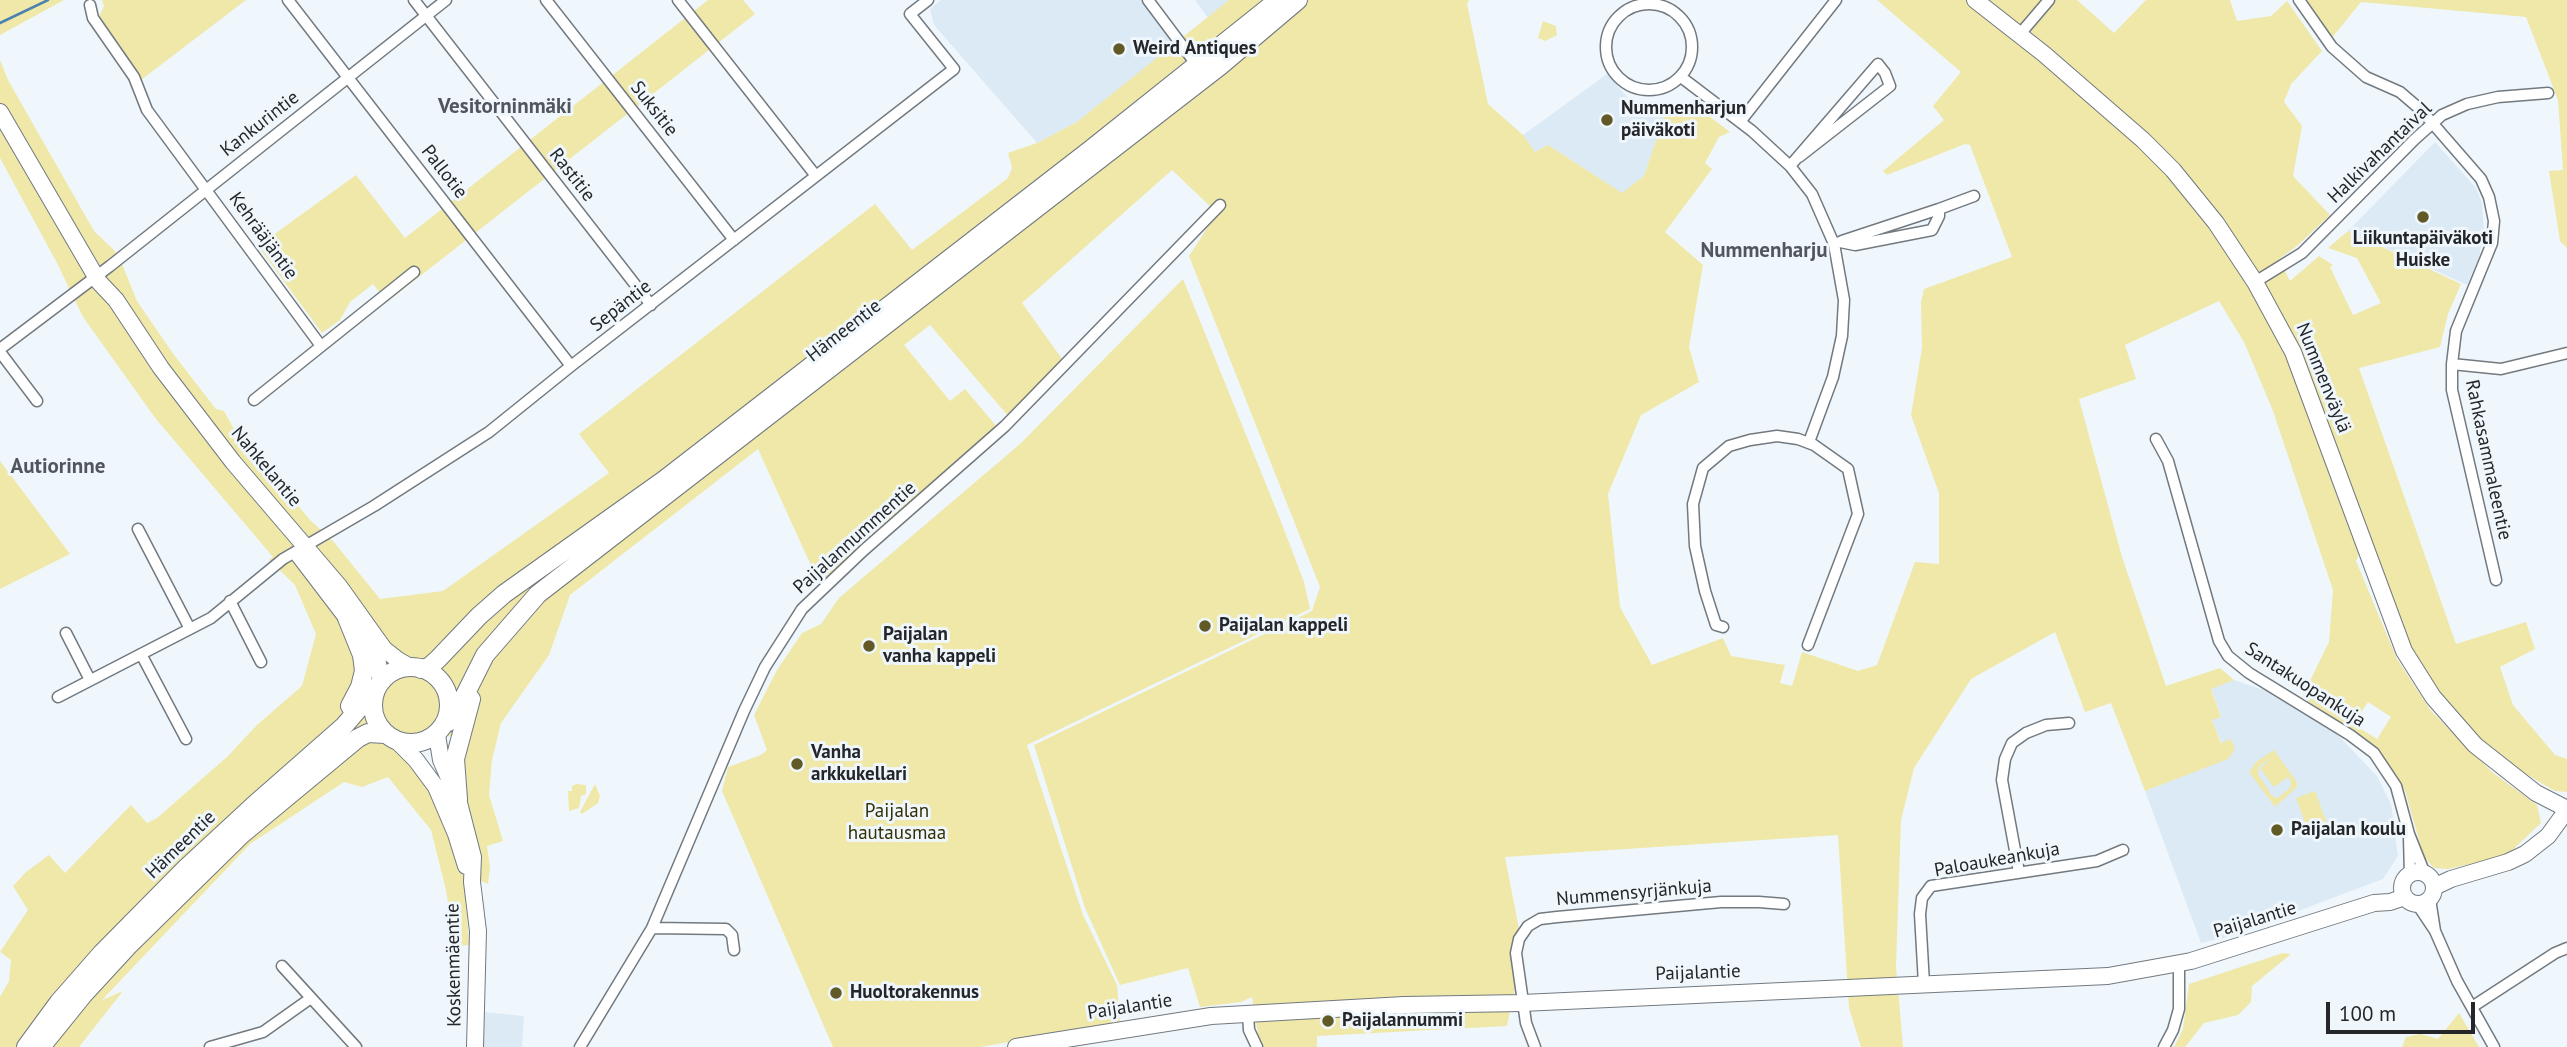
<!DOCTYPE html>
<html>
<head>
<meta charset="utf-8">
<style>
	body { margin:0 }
	#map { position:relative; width:2567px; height:1047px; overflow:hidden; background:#eff7fd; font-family:"PT Sans",sans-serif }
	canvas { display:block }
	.scale { position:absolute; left:2326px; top:1002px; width:149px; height:32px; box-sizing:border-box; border:4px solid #242629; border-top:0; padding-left:9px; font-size:21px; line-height:24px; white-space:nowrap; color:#242629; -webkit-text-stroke:5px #eff7fd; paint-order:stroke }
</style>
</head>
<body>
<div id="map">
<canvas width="2567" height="1047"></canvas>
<div class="scale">100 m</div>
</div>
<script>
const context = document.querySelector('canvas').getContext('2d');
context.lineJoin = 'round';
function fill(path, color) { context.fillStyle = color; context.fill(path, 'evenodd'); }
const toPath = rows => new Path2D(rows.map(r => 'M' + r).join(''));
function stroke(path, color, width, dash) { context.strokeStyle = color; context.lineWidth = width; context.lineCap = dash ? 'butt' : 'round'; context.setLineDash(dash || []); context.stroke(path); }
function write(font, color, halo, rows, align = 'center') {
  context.font = font + ' "PT Sans",sans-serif'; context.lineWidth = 6; context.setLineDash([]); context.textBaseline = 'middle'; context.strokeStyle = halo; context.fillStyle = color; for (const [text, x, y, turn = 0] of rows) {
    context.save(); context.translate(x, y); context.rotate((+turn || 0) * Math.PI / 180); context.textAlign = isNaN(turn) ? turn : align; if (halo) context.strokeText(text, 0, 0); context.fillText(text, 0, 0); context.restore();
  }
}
const built = toPath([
	[941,0,1144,0,1176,45,1077,122,1037,143,934,25,930,9],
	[1195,0,1229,0,1208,18],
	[1607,74,1628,98,1643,104,1668,105,1644,176,1622,194,1548,145,1535,152,1523,135],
	[2435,142,2476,188,2482,203,2484,230,2479,257,2467,285,2348,231],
	[2234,680,2267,691,2336,733,2377,776,2391,804,2398,856,2383,879,2232,936,2201,943,2145,791,2228,758,2212,720,2221,716,2211,688],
	[483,1012,524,1016,522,1047,482,1047]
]);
const green = toPath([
	[0,0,64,0,0,35],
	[102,0,246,0,141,80,99,17,104,6],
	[708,0,743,0,755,14,387,302,373,284,350,302,340,320,322,333,258,246,356,175,405,238],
	[1229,0,1469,0,1467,4,1488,104,1523,135,1535,152,1548,145,1622,193,1644,176,1668,105,1693,104,1730,132,1719,137,1705,163,1712,169,1665,232,1703,265,1689,347,1699,382,1641,415,1608,494,1620,607,1652,665,1723,638,1731,656,1785,665,1780,683,1792,686,1802,652,1858,671,1877,665,1915,562,1939,564,1939,493,1911,415,1922,348,1921,302,1924,289,2012,257,1970,145,1965,144,1887,175,1883,171,1944,120,1933,106,1961,72,1877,0,2077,0,2114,33,2146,0,2230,0,2237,21,2271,16,2287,1,2322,51,2291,84,2284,102,2302,126,2293,176,2330,215,2297,246,2279,259,2290,281,2319,256,2333,265,2330,267,2353,315,2381,303,2357,258,2328,248,2348,231,2461,284,2448,314,2440,347,2359,368,2456,644,2526,622,2535,649,2500,667,2513,705,2555,755,2567,759,2567,792,2555,791,2526,774,2477,736,2432,685,2403,631,2374,560,2369,532,2356,561,2397,659,2431,711,2492,772,2537,805,2541,823,2506,856,2448,869,2434,868,2424,857,2405,791,2376,747,2302,697,2329,642,2333,590,2273,411,2244,342,2219,301,2125,345,2136,379,2079,399,2122,557,2166,686,2220,668,2234,680,2211,689,2221,717,2212,720,2221,743,2231,739,2235,749,2228,759,2145,791,2111,703,2085,712,2055,632,1971,679,1914,768,1901,820,1896,966,1903,1047,1861,1047,1849,1008,1838,835,1505,857,1519,929,1516,940,1516,982,1507,1026,1317,1036,1317,1047,1264,1047,1258,1035,1252,997,1241,1002,1200,1007,1188,968,1120,985,1085,908,1034,745,1312,611,1320,587,1189,256,1217,213,1172,170,1022,303,1065,363,1009,417,930,325,904,345,950,401,965,389,998,428,819,583,758,449,570,595,549,655,501,723,492,760,489,795,503,841,487,846,490,867,488,884,481,881,478,844,463,789,464,733,391,748,403,756,426,779,458,852,465,883,469,945,455,946,446,890,431,830,388,777,362,787,344,782,250,844,102,1000,123,991,79,1047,0,1047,0,997,9,981,11,960,0,952,28,910,13,886,26,872,49,855,65,873,131,805,147,823,157,818,227,757,257,725,302,686,316,634,295,585,269,560,273,557,156,419,83,317,57,263,0,158,0,60,8,80,94,231,114,250,122,264,137,301,174,355,216,409,224,411,235,431,311,521,333,541,380,599,443,591,609,473,579,434,875,204,912,250,1008,178,1012,168,1008,153,1037,143,1077,122],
	[2368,702,2391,717,2377,739,2353,724],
	[2305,0,2567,0,2567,248,2560,241,2549,171,2563,170,2558,100,2526,17,2361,2,2331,39],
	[1543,21,1556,26,1557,35,1545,41,1538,38],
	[1183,279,1280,519,1304,582,1310,609,1027,745,1083,915,1117,985,1120,1023,980,1047,833,1047,722,791,728,767,761,755,767,750,754,715,777,670,802,633,821,624,839,598,1020,444],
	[0,461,70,554,0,589],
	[2274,750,2297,782,2297,787,2275,807,2249,772,2256,762],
	[2272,758,2260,768,2274,787,2288,777,2291,781,2290,788,2277,798,2272,796,2258,774,2259,766],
	[576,784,586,785,586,794,581,796,579,808,569,811,568,791,572,791,572,786],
	[595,784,600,796,598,803,582,814,580,812],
	[2315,791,2329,829,2310,836,2296,798],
	[2283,953,2291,954,2252,986,2251,1002,2238,1015,2204,1023,2185,1047,2174,1047,2183,1029,2189,984],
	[2459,1013,2479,1047,2402,1047,2406,1037,2420,1034,2438,1039]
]);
const stream = toPath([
	[0,23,48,0]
]);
const street = toPath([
	[288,0,571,366],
	[414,0,651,305],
	[546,0,734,240],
	[678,0,816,176],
	[1148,0,1199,68],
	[2299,0,2332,47,2366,77,2400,92,2421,110,2481,179,2489,197,2494,221,2492,243,2456,331,2452,364,2452,390,2496,580],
	'1606 47a43 43 0 1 1 86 0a43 43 0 1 1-86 0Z',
	[90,5,93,18,134,77,147,110,321,346],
	[2020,34,2049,0],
	[1681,77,1752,131,1790,166,1812,194,1834,244,1844,300,1842,336,1833,377,1809,442],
	[1740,122,1836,0],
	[1790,166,1878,64,1885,73,1890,86,1799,157],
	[1842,241,1939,209],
	[1834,244,1840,242,1855,245,1932,230,1939,216,1939,209,1974,196],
	[2255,282,2302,253,2415,139,2442,115,2467,104,2498,97,2548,93],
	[0,349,110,266,446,0],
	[0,352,37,401],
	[2452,364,2501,369,2567,353],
	[254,400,414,272],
	[2156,439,2168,461,2219,641,2228,656,2249,673,2350,735,2374,753,2396,786,2409,834,2425,874],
	[138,529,190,629],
	[230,601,261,662],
	[1723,627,1716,625,1705,591,1695,546,1693,504,1703,468,1729,446,1750,440,1777,436,1798,439,1814,445,1848,469,1858,514,1808,645],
	[66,633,90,680],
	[141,654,186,739],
	[58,697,211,618,283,559,374,506,489,432,571,366,954,69,910,14,928,0],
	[2409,837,2410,875],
	[2019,872,2002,780,2005,759,2012,743,2026,733,2046,725,2069,723],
	[2430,899,2435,931],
	[2417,904,2435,931,2457,981,2494,1047],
	[652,928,726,929,732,935,734,950],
	[282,966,356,1047],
	[1924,984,1920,914,1922,898,1931,886,2097,861,2123,850],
	[2472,1007,2555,953,2567,948],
	[1248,1014,1249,1030,1257,1047],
	[210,1047,263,1032,311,998],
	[580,1047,652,928,744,711,765,667,802,609,864,550,1005,426,1220,205],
	[1535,1047,1526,1023,1516,953,1519,939,1528,926,1540,919,1557,917,1721,902,1759,902,1784,904],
	[2164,1047,2173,1030,2179,1009,2179,964]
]);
const secondary = toPath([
	[1975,0,2044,54,2143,140,2173,170,2216,223,2255,282,2293,352,2404,651,2433,697,2475,745,2536,793,2567,809],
	[0,112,99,282,116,300,161,368,233,462,339,586,384,649,398,660,412,668],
	[298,554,369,647,378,663,381,682],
	[437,735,441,760,458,799,473,857,472,882,478,931,475,1047],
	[395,739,416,760,436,787,456,834,466,866],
	'2402 888a16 16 0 1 1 32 0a16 16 0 1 1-32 0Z',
	[2434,887,2451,879,2508,862,2525,854,2548,836,2567,810],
	[1016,1047,1211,1016,1404,1005,1522,1003,2108,976,2191,961,2374,903,2390,902,2405,897]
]);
const primary = toPath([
	[347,618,362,655,364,671,360,687,350,706],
	'373 705a38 38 0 1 1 76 0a38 38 0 1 1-76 0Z',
	[421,669,429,667,438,659,479,616,504,594,664,480,1090,150,1278,0],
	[447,723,462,701,485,655,538,594,1220,66,1298,0],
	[458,799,455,759,471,699],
	[26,1047,59,1002,102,953,186,868,253,806,344,726,378,686],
	[41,1047,83,995,130,944,241,835,358,738,368,733,385,734]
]);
const markers = [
	[1119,49,7,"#615a27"],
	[1607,120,7,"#615a27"],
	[2423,217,7,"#615a27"],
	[1205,626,7,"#615a27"],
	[869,646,7,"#615a27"],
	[797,764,7,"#615a27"],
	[2277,830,7,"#615a27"],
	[836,993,7,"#615a27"],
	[1328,1021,7,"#615a27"]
];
const poiNames = [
	["Weird Antiques",1133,49],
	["Nummenharjun",1621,109],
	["päiväkoti",1621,131],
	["Liikuntapäiväkoti",2423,239,"center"],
	["Huiske",2423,261,"center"],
	["Paijalan kappeli",1219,626],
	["Paijalan",883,635],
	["vanha kappeli",883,657],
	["Vanha",811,753],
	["arkkukellari",811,775],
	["Paijalan koulu",2291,830],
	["Huoltorakennus",850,993],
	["Paijalannummi",1342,1021]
];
const streetNames = [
	["Suksitie",654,109,52],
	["Kankurintie",260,124,-38],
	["Halkivahantaival",2380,153,-44],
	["Pallotie",444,172,52],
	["Rastitie",572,175,52],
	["Kehrääjäntie",263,236,54],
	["Sepäntie",621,306,-38],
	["Hämeentie",844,331,-38],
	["Nummenväylä",2323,378,68],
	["Rahkasammaleentie",2488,460,78],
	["Nahkelantie",266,467,50],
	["Paijalannummentie",855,538,-42],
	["Santakuopankuja",2305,685,33],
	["Hämeentie",181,845,-44],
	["Paloaukeankuja",1997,860,-10],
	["Nummensyrjänkuja",1634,893,-5],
	["Paijalantie",2255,920,-17],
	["Koskenmäentie",454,965,-91],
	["Paijalantie",1698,973,-2],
	["Paijalantie",1130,1007,-9]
];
const parkNames = [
	["Paijalan",897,812],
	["hautausmaa",897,834]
];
const neighbourhoodNames = [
	["Vesitorninmäki",505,107],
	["Nummenharju",1764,251],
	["Autiorinne",58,467]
];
fill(built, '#dceaf6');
fill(green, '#efe8a8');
stroke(stream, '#4a82af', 2.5);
stroke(street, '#72797f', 13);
stroke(secondary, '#72797f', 18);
stroke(primary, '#72797f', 20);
stroke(street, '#fff', 10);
stroke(secondary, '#fff', 16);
stroke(primary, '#fff', 18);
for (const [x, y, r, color] of markers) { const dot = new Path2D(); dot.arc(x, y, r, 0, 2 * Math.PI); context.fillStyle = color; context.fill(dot); stroke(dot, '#eff7fd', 2.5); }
write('bold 19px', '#242629', '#eff7fd', poiNames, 'left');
write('19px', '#242629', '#eff7fd', streetNames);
write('19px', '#352f04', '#eff7fd', parkNames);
write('bold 21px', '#50565c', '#eff7fd', neighbourhoodNames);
</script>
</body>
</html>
